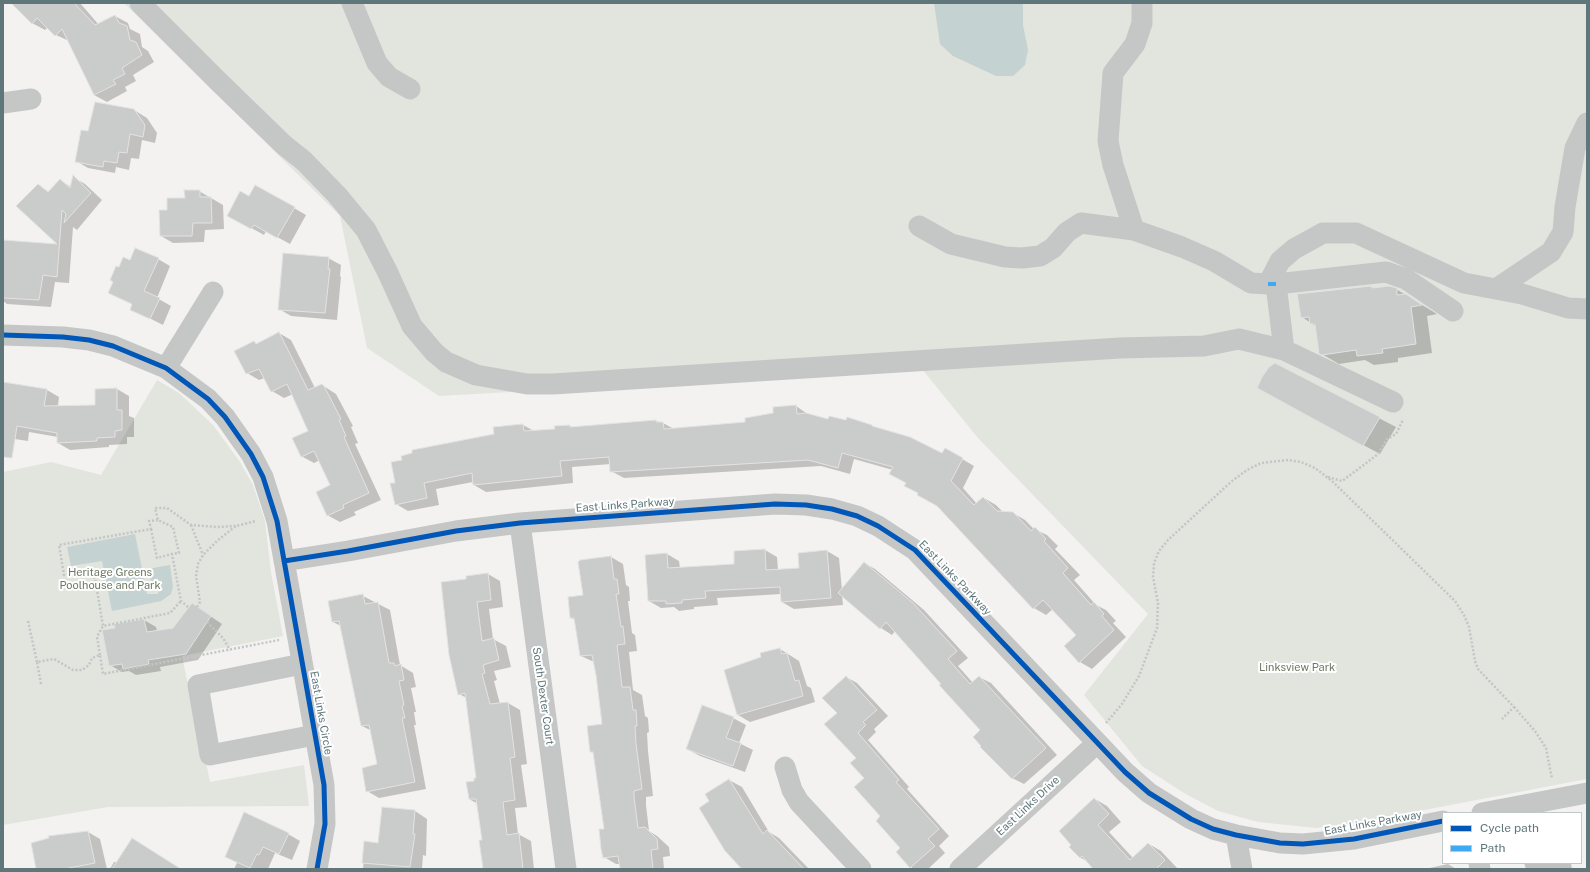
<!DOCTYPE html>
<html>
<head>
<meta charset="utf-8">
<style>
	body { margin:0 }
	#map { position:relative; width:1590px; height:872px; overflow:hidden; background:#f3f2f1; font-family:"Public Sans",sans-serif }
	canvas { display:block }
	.frame { position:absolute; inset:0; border:4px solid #5f777b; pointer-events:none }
	.legend { position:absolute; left:1442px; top:812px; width:140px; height:52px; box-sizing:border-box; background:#fff; border:1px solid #bfc9ca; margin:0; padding:5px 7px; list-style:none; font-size:12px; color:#5f777b }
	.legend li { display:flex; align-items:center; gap:8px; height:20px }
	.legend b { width:20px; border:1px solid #bfc9ca }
</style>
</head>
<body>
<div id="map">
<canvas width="1590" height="872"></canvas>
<div class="frame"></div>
<ul class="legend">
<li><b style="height:5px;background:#0057b8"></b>Cycle path</li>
<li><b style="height:5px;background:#3fa9f5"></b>Path</li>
</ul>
</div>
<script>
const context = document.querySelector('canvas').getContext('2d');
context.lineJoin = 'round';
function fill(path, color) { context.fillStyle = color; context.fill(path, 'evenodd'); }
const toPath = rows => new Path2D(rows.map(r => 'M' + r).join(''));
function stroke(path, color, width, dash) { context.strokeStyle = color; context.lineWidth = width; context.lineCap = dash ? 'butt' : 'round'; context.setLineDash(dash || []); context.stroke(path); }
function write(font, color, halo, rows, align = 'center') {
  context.font = font + ' "Public Sans",sans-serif'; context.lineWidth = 4; context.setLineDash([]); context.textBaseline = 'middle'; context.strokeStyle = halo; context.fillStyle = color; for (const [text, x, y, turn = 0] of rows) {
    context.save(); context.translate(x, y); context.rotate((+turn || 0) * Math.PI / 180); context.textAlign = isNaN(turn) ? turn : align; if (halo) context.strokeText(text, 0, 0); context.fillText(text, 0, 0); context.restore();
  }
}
const green = toPath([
	[124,3,1587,3,1587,779,1351,824,1316,828,1258,822,1218,811,1184,793,1142,766,1084,695,1148,614,978,438,922,369,439,396,367,348,340,216],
	[157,380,179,393,213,425,240,462,253,485,265,521,271,572,283,636,182,656,194,713,196,713,210,782,304,765,309,806,108,807,3,825,3,472,51,462,101,475]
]);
const water = toPath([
	[934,3,1023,3,1023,25,1028,50,1025,65,1013,76,996,76,953,56,940,44],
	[135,534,147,594,157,594,160,591,159,587,151,581,148,569,170,565,173,587,171,594,161,601,112,611,102,561,71,566,67,547]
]);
const shadow = toPath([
	[13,3,80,3,99,25,115,16,128,23,130,29,140,34,142,47,148,51,154,62,133,75,136,81,125,87,127,91,107,102,94,95,69,41,56,35,48,27,45,30,32,23],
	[134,110,147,118,157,133,155,143,142,140,139,159,131,158,129,170,116,167,115,173,88,168,76,161,89,132],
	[73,177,85,184,102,200,77,230,73,227,69,283,55,282,51,307,7,304,3,301,3,241,59,245,38,185,49,192,61,181,71,187],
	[199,191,223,205,224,229,205,230,204,242,173,243,161,236,168,211],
	[249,197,294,208,306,215,290,244,266,231,264,235,228,215],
	[328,258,341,265,340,276,341,277,337,320,291,316,279,309],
	[158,259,170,266,157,298,171,306,163,325,131,309,133,305,109,293,119,268,131,262],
	[1371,287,1375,289,1396,289,1437,314,1427,316,1432,353,1398,358,1398,362,1374,365,1365,360,1339,364,1320,353,1317,327,1302,317],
	[279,333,291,340,315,388,322,385,336,394,353,426,351,427,358,443,355,444,381,500,354,512,356,515,340,522,327,515,331,485,320,460,314,463,301,456,309,431,293,394,284,398,272,391,265,378,259,380,247,373,254,342,257,344],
	[1275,364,1396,427,1380,454,1274,397],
	[3,383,47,390,59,397,58,406,96,406,117,389,129,396,129,416,134,418,134,437,127,437,127,444,109,445,109,447,70,450,58,443,58,437,29,432,28,441,8,438,3,435],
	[796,406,809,415,828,421,872,426,943,454,945,449,974,466,963,488,977,504,984,498,996,505,1003,512,1013,513,1025,520,1034,529,1047,535,1058,546,1055,549,1080,575,1074,580,1096,605,1106,610,1116,621,1113,623,1126,637,1092,669,1080,662,1077,635,1053,609,1046,615,1034,608,938,506,919,493,893,470,854,459,850,474,821,466,624,478,611,471,611,464,572,467,573,483,486,492,474,485,473,482,436,489,439,505,408,511,396,504,396,483,495,435,523,425,534,431,556,429,570,426,574,428,656,421,663,423,674,429,746,423,775,414,774,408],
	[765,550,777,557,778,570,800,568,827,551,839,558,842,590,864,563,875,569,924,610,968,658,958,666,973,683,979,677,991,683,1057,755,1024,784,1012,778,983,746,981,730,895,631,892,635,881,628,842,595,843,605,794,609,782,602,781,594,717,598,718,605,694,607,694,609,679,611,674,607,661,608,649,601,667,554,679,561,680,568,735,565],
	[611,557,623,564,626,585,629,587,630,601,628,601,632,633,635,635,637,651,629,652,633,690,642,695,645,716,648,718,649,732,647,733,648,751,653,796,646,797,646,805,649,831,657,836,669,847,670,856,663,857,664,869,621,869,620,864,616,864,604,857,605,830,594,753,591,752,603,725,597,674,594,662,581,656,576,620,571,618,584,596],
	[488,574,500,581,503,607,489,609,493,639,506,646,511,667,494,671,497,680,494,681,500,704,508,703,520,710,527,764,521,765,527,807,515,808,518,834,531,841,534,869,484,869,483,841,478,804,469,799,477,779,467,698,459,694,467,580],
	[363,596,390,610,400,665,413,673,416,687,411,688,416,712,414,712,416,725,414,725,426,789,379,798,367,791,378,765,372,731,362,726,341,626,333,622],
	[192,604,222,624,198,660,160,667,161,671,136,675,129,671,122,672,110,665,116,629,144,620,156,627,157,631,173,629],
	[780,649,799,661,807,686,811,688,815,702,750,722,738,715,762,658,761,654],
	[846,677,857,683,888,716,874,729,876,732,868,740,909,787,907,789,949,836,939,846,945,853,928,869,913,869,897,852,902,848,882,816,865,778,838,713],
	[733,718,746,725,739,743,753,750,745,772,700,756,687,749],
	[729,780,742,787,769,832,779,838,809,869,741,869,726,850,711,802],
	[1095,799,1107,806,1121,822,1109,832,1133,858,1149,844,1161,851,1178,869,1095,869,1089,862,1081,858,1071,847],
	[415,811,427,819,426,856,423,855,422,869,363,869,365,843,379,844],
	[88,832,100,839,107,869,37,869],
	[288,834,300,841,292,860,275,853,268,869,234,869,237,863,226,856],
	[114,862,118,862,180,869,110,869],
	[1524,863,1571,863,1572,869,1526,869],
	[1448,864,1456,869,1425,869]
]);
const building = toPath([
	[11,3,74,3,95,25,115,15,119,23,127,26,130,40,136,42,142,55,122,68,125,74,113,80,116,84,94,95,62,29,55,36,37,18,32,24,11,3],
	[95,102,134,109,145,125,143,137,130,134,127,153,119,152,117,163,104,161,103,167,75,162,81,130,88,131,95,102],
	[73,175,91,193,64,223,66,214,62,210,57,277,43,275,39,300,3,298,3,240,57,244,16,206,38,184,48,192,60,179,70,188,73,175],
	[255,185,295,207,277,238,254,225,251,229,227,216,240,191,249,196,255,185],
	[184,190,200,190,200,197,211,197,212,223,193,223,192,236,160,236,159,210,167,210,167,198,185,198,184,190],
	[135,248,159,258,144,291,160,298,150,319,130,310,132,304,108,293,113,282,110,280,116,266,119,267,123,257,130,260,135,248],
	[283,253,329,257,328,269,330,269,325,313,278,310,283,253],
	[1371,286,1372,288,1389,286,1397,288,1397,295,1406,294,1422,305,1411,307,1416,344,1382,349,1383,353,1357,356,1356,350,1322,355,1319,354,1315,324,1310,324,1309,317,1301,318,1297,294,1371,286],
	[279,332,308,390,322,384,324,386,341,419,339,420,346,436,344,437,369,493,343,505,344,508,327,516,316,492,330,485,314,451,301,457,292,438,308,431,287,384,271,392,259,369,246,374,234,351,254,341,256,344,279,332],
	[1275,363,1380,417,1363,446,1257,388,1262,377,1269,367,1275,363],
	[3,382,47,389,44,406,95,405,95,389,117,388,117,410,122,410,122,430,115,431,115,437,97,438,97,441,57,443,57,433,17,426,12,458,3,457,3,382],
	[796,405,797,414,806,413,828,419,829,416,846,420,847,417,872,425,872,426,910,437,942,453,945,448,963,458,951,481,974,505,983,497,997,511,1013,512,1031,531,1035,527,1046,539,1044,541,1068,568,1063,573,1091,605,1094,602,1104,614,1102,616,1114,630,1079,663,1064,646,1076,635,1043,600,1033,609,937,506,917,495,918,493,904,486,906,483,889,474,893,467,842,453,838,468,808,460,610,472,609,457,560,461,562,476,473,485,472,473,424,483,427,498,395,505,390,483,395,483,391,462,402,460,401,456,412,453,412,450,494,434,493,427,523,424,524,431,555,429,554,426,570,425,570,427,656,420,656,422,663,422,664,429,745,422,745,418,773,413,773,407,796,405],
	[765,549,766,570,799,568,798,553,827,550,831,598,781,602,780,587,705,591,706,598,682,600,682,603,666,604,666,601,648,601,645,555,667,553,668,568,734,564,734,551,765,549],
	[611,556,614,579,617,579,619,594,616,594,621,627,623,626,625,644,617,645,622,687,630,687,633,710,636,710,637,726,635,726,636,744,642,789,634,791,634,797,638,828,645,827,657,839,658,849,651,850,653,869,620,869,618,856,603,858,601,849,599,829,604,829,593,752,590,752,587,726,602,724,596,675,592,655,580,656,574,618,570,618,568,597,583,595,578,562,580,560,611,556],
	[864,562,913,603,957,651,948,659,970,684,979,676,1046,748,1012,779,980,747,981,746,973,737,980,730,939,685,941,684,886,622,880,629,838,593,864,562],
	[488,573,491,600,477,602,482,641,494,638,499,660,483,665,485,673,482,674,490,704,508,702,515,757,510,758,515,800,503,802,507,835,519,833,523,869,483,869,479,840,482,840,476,799,469,799,466,782,474,781,474,778,476,778,465,693,458,695,449,655,441,582,466,579,466,576,488,573],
	[363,594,365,604,378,602,389,663,394,663,395,666,401,664,404,680,399,681,404,705,402,706,405,718,402,718,415,782,366,792,362,768,377,764,369,725,361,726,339,621,332,622,328,601,363,594],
	[192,603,211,616,186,654,148,660,149,664,123,669,122,664,109,666,102,630,115,628,114,624,144,619,147,632,173,628,192,603],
	[780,648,782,654,787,653,795,681,799,680,803,696,737,715,724,670,761,657,760,653,780,648],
	[846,676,877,710,863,722,866,725,858,733,899,780,896,782,939,829,928,839,935,846,910,868,896,852,900,848,876,821,880,816,854,787,864,778,850,763,856,758,824,724,837,713,822,698,846,676],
	[702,705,734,717,726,738,741,743,733,766,686,749,702,705],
	[729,779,763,834,767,830,804,869,742,869,725,851,699,808,709,801,705,794,729,779],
	[1094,798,1109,814,1098,825,1130,860,1148,843,1165,860,1156,869,1093,869,1082,856,1080,858,1069,847,1071,845,1059,831,1094,798],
	[382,807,415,810,413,834,415,834,410,867,362,863,364,841,378,843,382,807],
	[244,812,289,833,279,854,263,847,259,855,257,854,250,868,225,857,244,812],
	[88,831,95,863,64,869,36,869,31,843,49,838,48,836,88,831],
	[132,838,181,869,112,869,132,838]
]);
const path = toPath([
	[1328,477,1342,481,1365,464,1378,454,1387,439,1396,434,1403,420],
	[158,520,149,521,151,529,59,545,64,575,84,572,95,578,103,626,170,613,181,601],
	[191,525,203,555],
	[151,529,157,558,172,554],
	[188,607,181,601,172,554,179,553,173,527,158,520,155,508,167,508,191,525,217,527,236,526],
	[197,607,200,602,196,576,198,564,203,555,218,540,236,526,256,521],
	[28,621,37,662],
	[207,622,223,638,230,650],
	[100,655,97,637,103,626],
	[41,684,37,662,54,659,73,670,82,670,89,665,92,658,100,655,103,674,279,640],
	[1514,707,1535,731,1546,748,1552,779],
	[1106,723,1122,704,1139,676,1157,628,1158,603,1153,577,1154,563,1159,551,1168,540,1232,481,1247,470,1261,463,1288,460,1301,462,1315,468,1332,481,1455,601,1464,615,1469,627,1475,661,1478,669,1514,707,1502,719]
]);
const minor = toPath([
	[140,3,219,82,284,145,304,161,337,195,366,230,388,273,412,326,434,352,446,362,476,375,527,384,553,384,1120,348,1204,346,1239,339,1284,350],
	[352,3,377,63,389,77,410,89],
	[1142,3,1142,23,1135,44,1113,73,1108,141,1113,165,1134,230,1182,247,1214,261,1251,283,1268,284,1280,261,1294,249,1323,233,1356,233,1464,283,1522,294,1568,308,1587,309],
	[3,103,31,99],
	[919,226,951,244,1005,257,1022,258,1040,256,1053,248,1067,232,1081,223,1134,230],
	[1496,289,1551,252,1563,232,1565,207,1575,148,1587,123],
	[3,335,63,337,89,340,113,346,166,368,208,399,225,417,251,454,263,477,277,521,324,785,325,824,317,869],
	[166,368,213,292],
	[1393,402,1284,350,1276,284,1386,272,1406,279,1453,311],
	[520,523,566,869],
	[284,561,348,551,456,531,520,523,775,504,806,505,832,509,857,516,878,526,915,550,1125,772,1149,793,1191,819,1213,829,1236,835,1280,843,1303,844,1354,839,1443,821],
	[302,664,198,685,210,755,315,735],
	[785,767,792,790,799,802,861,869],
	[1482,813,1587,793],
	[1236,835,1242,869],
	[1479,863,1480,869],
	[960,869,1097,743]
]);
const quiet = toPath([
	[1268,284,1276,284]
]);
const cycleway = toPath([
	[3,335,63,337,89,340,113,346,166,368,208,399,225,417,251,454,263,477,277,521,324,785,325,824,317,869],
	[284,561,348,551,456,531,520,523,775,504,806,505,832,509,857,516,878,526,915,550,1125,772,1149,793,1191,819,1213,829,1236,835,1280,843,1303,844,1354,839,1443,821]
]);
const streetNames = [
	["East Links Parkway",625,505,-4],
	["East Links Parkway",955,578,46],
	["South Dexter Court",543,696,82],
	["East Links Circle",321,713,80],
	["East Links Drive",1028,806,-43],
	["East Links Parkway",1373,823,-10]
];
const parkNames = [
	["Heritage Greens",110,573],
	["Poolhouse and Park",110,586],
	["Linksview Park",1297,668]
];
fill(green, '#e2e4de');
fill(water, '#c5d2d2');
fill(shadow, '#0003');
fill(building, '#cacccc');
stroke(building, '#e2e2e1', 1);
stroke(path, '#c3c5c6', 2.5, [2, 2]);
stroke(minor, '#c5c7c7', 21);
stroke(quiet, '#3fa9f5', 4, [8, 4]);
stroke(cycleway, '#0057b8', 5);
write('11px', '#5f777b', '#fff', streetNames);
write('11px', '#6d7862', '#fff', parkNames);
</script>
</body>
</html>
